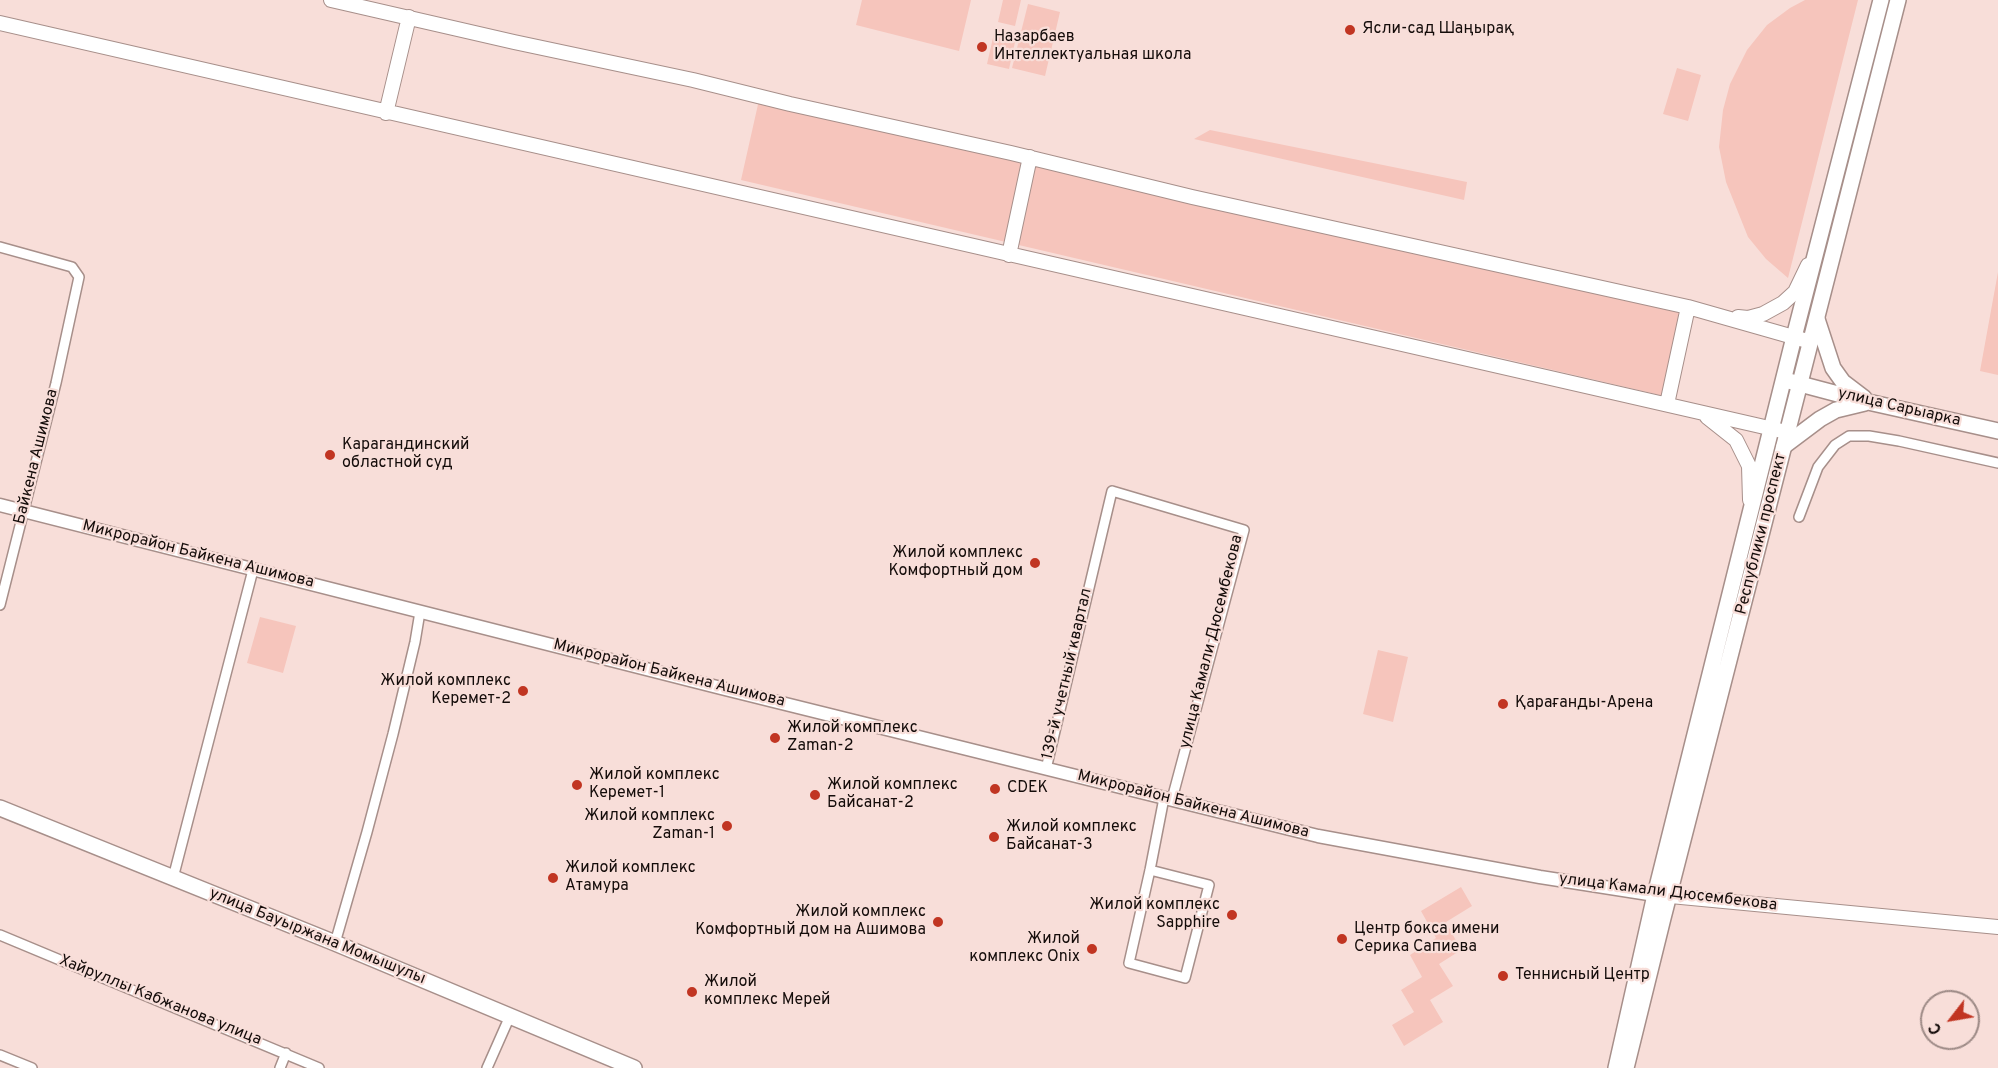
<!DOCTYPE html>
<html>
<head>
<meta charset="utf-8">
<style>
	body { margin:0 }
	#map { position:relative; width:1998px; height:1068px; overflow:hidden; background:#f8ded9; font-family:Overpass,sans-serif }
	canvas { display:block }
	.north { position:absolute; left:1920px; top:990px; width:60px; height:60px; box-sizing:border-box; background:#f8ded9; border:2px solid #9d8a86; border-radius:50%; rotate:239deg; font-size:16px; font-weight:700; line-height:24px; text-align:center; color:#140c0a }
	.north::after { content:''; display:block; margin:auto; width:21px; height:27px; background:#c13522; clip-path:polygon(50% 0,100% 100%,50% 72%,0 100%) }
</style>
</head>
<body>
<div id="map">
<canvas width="1998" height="1068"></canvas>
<div class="north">С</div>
</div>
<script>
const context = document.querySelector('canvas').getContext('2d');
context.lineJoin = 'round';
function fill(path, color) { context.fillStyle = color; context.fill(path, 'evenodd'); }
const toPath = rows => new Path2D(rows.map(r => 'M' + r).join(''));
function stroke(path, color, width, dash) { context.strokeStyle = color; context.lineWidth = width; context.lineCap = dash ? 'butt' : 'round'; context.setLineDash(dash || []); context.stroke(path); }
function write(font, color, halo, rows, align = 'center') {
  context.font = font + ' Overpass,sans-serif'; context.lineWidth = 4.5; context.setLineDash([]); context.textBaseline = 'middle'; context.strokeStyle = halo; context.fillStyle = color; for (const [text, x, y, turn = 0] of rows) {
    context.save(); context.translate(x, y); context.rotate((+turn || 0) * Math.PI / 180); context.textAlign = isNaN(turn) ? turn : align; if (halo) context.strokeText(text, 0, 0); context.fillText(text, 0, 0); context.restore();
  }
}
const green = toPath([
	[862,0,971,0,959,51,856,25],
	[1003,0,1021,0,1015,26,998,22],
	[1805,0,1858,0,1788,278,1766,259,1748,237,1726,182,1719,147,1723,110,1730,84,1747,50,1767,25,1790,8],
	[1028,4,1060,12,1045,76,1012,68],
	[995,29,1017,33,1009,69,987,64],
	[1677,68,1701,75,1688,121,1663,114],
	[759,100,1686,313,1664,396,741,180],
	[1210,130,1467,182,1464,200,1194,139],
	[1998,272,1998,375,1980,371],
	[260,617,296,626,283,673,247,663],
	[1378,650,1408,657,1393,722,1363,714],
	[1461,887,1472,906,1446,922,1461,950,1439,964,1453,986,1430,1000,1443,1022,1404,1046,1392,1025,1414,1012,1401,990,1422,977,1410,955,1436,938,1421,911]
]);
const minor = toPath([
	[0,247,72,267,79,277,56,383,0,605],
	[1799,517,1818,467,1835,445,1849,436,1869,436,1899,441,1998,463],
	[1046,769,1112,491,1244,530,1172,799],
	[1150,870,1209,885,1185,978,1129,963,1150,870,1164,798],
	[173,878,253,570],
	[0,935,319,1068],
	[335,943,367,832,393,734,415,642,420,612],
	[0,1055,32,1068],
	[280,1068,286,1053],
	[487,1068,510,1016]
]);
const tertiary = toPath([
	[0,505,721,688,1318,836,1540,877,1655,895]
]);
const secondary = toPath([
	[331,0,514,42,693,80,790,104,1011,153,1192,197,1688,307,1811,342],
	[0,23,1782,431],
	[386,113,409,17],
	[1009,255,1030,157],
	[1738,317,1748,318,1763,314,1783,303,1795,292,1808,265],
	[1667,404,1688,307],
	[1707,417,1736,440,1749,466,1750,500],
	[1660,895,1998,927]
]);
const primary = toPath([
	[1817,319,1833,368,1843,382,1864,398],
	[1785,380,1868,402,1998,431],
	[1784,446,1820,419,1836,410,1865,403],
	[0,808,335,943,634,1068]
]);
const trunk = toPath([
	[1616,1068,1655,895,1794,337,1881,0],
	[1626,1068,1663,918,1898,0]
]);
const markers = [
	[1350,30,6,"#c13522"],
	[982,47,6,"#c13522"],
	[330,455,6,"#c13522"],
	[1035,563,6,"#c13522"],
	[523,691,6,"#c13522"],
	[1503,704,6,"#c13522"],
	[775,738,6,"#c13522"],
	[577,785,6,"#c13522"],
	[995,789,6,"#c13522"],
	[815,795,6,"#c13522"],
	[727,826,6,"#c13522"],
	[994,837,6,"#c13522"],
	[553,878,6,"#c13522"],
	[1232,915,6,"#c13522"],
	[938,922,6,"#c13522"],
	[1342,939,6,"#c13522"],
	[1092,949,6,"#c13522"],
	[1503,976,6,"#c13522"],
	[692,992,6,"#c13522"]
];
const poiNames = [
	["Ясли-сад Шаңырақ",1362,30],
	["Назарбаев",994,38],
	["Интеллектуальная школа",994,56],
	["Карагандинский",342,446],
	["областной суд",342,464],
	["Жилой комплекс",1023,554,"right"],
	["Комфортный дом",1023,572,"right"],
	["Жилой комплекс",511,682,"right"],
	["Керемет-2",511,700,"right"],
	["Қарағанды-Арена",1515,704],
	["Жилой комплекс",787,729],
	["Zaman-2",787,747],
	["Жилой комплекс",589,776],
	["Керемет-1",589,794],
	["Жилой комплекс",827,786],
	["Байсанат-2",827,804],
	["CDEK",1007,789],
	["Жилой комплекс",715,817,"right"],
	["Zaman-1",715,835,"right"],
	["Жилой комплекс",1006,828],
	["Байсанат-3",1006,846],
	["Жилой комплекс",565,869],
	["Атамура",565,887],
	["Жилой комплекс",1220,906,"right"],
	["Sapphire",1220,924,"right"],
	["Жилой комплекс",926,913,"right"],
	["Комфортный дом на Ашимова",926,931,"right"],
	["Центр бокса имени",1354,930],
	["Серика Сапиева",1354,948],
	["Жилой",1080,940,"right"],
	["комплекс Onix",1080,958,"right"],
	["Теннисный Центр",1515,976],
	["Жилой",704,983],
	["комплекс Мерей",704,1001]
];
const streetNames = [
	["улица Сарыарка",1899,408,13],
	["Байкена Ашимова",37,457,-76],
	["Республики проспект",1762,534,-76],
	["Микрорайон Байкена Ашимова",198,555,14],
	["улица Камали Дюсембекова",1212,642,-76],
	["Микрорайон Байкена Ашимова",669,674,14],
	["139-й учетный квартал",1068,674,-77],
	["Микрорайон Байкена Ашимова",1193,805,14],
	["улица Камали Дюсембекова",1668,893,7],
	["улица Бауыржана Момышулы",317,937,22],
	["Хайруллы Кабжанова улица",160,1001,22]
];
fill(green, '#f6c5bc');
stroke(minor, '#a78f8a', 12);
stroke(tertiary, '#a78f8a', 15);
stroke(secondary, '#a78f8a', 16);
stroke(primary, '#a78f8a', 18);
stroke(trunk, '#a78f8a', 18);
stroke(minor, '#fff', 9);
stroke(tertiary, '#fff', 12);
stroke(secondary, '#fff', 14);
stroke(primary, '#fff', 15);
stroke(trunk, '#fff', 15);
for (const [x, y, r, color] of markers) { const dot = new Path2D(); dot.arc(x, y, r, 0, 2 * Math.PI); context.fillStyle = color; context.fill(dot); stroke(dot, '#f8ded9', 2); }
write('16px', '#140c0a', '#f8ded9', poiNames, 'left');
write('16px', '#140c0a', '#f8ded9', streetNames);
</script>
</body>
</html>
